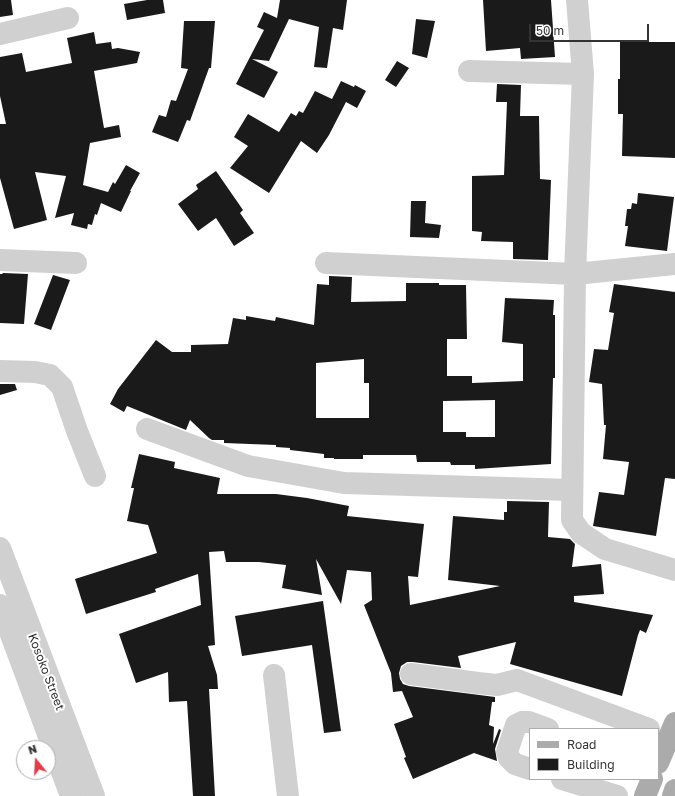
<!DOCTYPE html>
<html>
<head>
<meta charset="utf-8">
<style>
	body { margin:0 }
	#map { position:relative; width:675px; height:796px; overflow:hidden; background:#fff; font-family:"Golos Text",sans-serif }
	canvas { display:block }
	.legend { position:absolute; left:529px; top:728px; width:130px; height:52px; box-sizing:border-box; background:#fff; border:1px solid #adadad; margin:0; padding:5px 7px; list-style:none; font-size:12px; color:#333 }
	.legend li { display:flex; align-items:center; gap:8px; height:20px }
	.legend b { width:20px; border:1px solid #adadad }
	.north { position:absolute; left:16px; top:740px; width:40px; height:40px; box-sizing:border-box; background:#fff; border:1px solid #adadad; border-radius:50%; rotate:342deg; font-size:11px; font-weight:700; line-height:16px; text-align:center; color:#333 }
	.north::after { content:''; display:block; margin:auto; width:14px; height:18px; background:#e63946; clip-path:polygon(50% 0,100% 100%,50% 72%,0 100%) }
	.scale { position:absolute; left:529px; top:24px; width:120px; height:18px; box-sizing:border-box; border:2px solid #333; border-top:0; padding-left:5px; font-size:12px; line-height:14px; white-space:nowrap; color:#333; -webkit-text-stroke:3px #fff; paint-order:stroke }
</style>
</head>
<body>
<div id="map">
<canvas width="675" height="796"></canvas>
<ul class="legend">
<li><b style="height:5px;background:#ababab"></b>Road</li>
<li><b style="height:11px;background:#1a1a1a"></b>Building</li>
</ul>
<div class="north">N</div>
<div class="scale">50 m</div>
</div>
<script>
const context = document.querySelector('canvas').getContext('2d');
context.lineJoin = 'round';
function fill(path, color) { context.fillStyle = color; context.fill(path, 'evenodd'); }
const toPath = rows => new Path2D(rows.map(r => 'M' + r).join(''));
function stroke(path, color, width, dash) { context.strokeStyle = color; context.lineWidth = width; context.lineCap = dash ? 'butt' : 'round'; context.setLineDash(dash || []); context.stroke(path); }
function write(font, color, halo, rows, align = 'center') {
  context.font = font + ' "Golos Text",sans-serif'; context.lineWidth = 4; context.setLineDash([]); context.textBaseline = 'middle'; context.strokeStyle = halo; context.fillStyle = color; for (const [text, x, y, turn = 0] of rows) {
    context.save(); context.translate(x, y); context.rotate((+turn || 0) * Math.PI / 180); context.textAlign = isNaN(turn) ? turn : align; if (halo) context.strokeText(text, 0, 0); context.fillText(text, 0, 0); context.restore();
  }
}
const building = toPath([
	[0,0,11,0,13,15,0,17],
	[147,0,163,0,165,13,127,20,124,4],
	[280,0,347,0,343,30,333,28,327,68,314,67,319,27,289,19,269,61,252,59,278,72,264,98,236,84,264,30,257,27,264,12,277,18],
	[483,0,551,0,555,57,521,59,520,48,486,51],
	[416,19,435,21,427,58,412,54],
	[184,21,215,21,211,68,209,68,190,121,187,120,178,142,152,132,159,115,166,117,171,100,176,101,188,69,181,68],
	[94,32,96,44,111,42,112,49,118,48,140,52,137,63,94,71,104,128,119,125,121,137,90,143,83,185,108,192,113,182,115,184,126,165,140,173,130,191,131,191,121,212,101,203,97,215,95,214,92,225,88,224,87,229,71,225,74,213,55,218,66,176,35,172,47,220,14,229,0,178,0,124,6,124,0,96,0,57,22,53,26,72,72,63,67,38],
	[620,42,675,42,675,158,622,156,623,114,618,114,618,79,620,79],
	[397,61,409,68,396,87,385,80],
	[341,81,354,87,355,85,366,91,357,108,346,102,329,135,317,153,301,141,269,193,230,168,248,146,234,137,248,114,279,132,291,113,296,116,299,111,303,113,315,91,332,99],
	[497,84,521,85,520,116,539,116,540,179,551,180,548,260,513,259,513,242,481,241,482,232,472,231,472,176,504,175,507,102,496,102],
	[216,171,243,210,240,213,254,233,234,246,216,218,198,231,178,204,198,189,196,185],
	[638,193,674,197,667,251,625,246,628,226,625,226,627,209,631,209,632,203,637,204],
	[411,201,426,201,425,223,441,225,439,238,410,237],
	[3,273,28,274,24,324,0,323,0,274,2,274],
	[53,275,70,280,51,330,34,324],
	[329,276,352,277,351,302,406,301,406,283,439,283,439,285,466,285,467,339,447,339,447,376,472,376,472,383,523,381,523,344,502,342,505,298,554,300,553,315,555,315,555,378,553,378,551,464,475,469,475,465,451,465,450,462,417,462,416,455,363,455,363,459,334,459,334,458,324,458,324,454,290,450,290,448,276,447,276,445,224,443,224,440,212,440,209,438,190,420,186,430,127,406,124,412,110,404,118,389,156,340,172,352,191,352,191,345,228,344,233,318,246,320,246,316,275,321,276,317,314,325,317,284,329,285],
	[364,359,364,383,369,383,369,418,316,418,316,363],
	[495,400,495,437,466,437,466,432,443,432,443,401],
	[614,284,675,292,675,479,665,478,656,536,593,526,599,492,624,495,629,462,603,459,606,425,604,425,602,384,589,382,594,349,608,350,614,313,609,312],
	[0,384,15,384,17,390,0,395],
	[139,454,175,462,174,468,220,478,217,494,276,494,307,498,349,506,347,516,424,524,418,577,408,576,410,605,500,586,448,580,453,516,504,520,504,512,507,512,507,501,549,502,548,537,570,539,575,544,572,567,601,564,604,594,574,596,574,602,653,615,646,633,640,630,638,635,622,696,510,664,516,642,458,656,461,668,413,662,407,662,401,666,399,673,400,679,403,684,409,686,495,697,495,702,492,702,489,725,494,727,493,744,499,729,501,730,495,749,497,761,474,753,413,779,404,758,406,757,394,724,413,717,402,691,393,692,391,673,364,605,372,600,371,572,347,570,341,604,316,559,322,595,282,588,286,565,259,562,226,562,224,551,209,552,215,645,208,646,217,675,218,689,209,689,215,796,193,796,187,701,169,702,168,672,136,683,119,634,201,605,198,574,155,589,156,592,86,614,75,579,157,553,148,525,127,521,134,488,131,488],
	[323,601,341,731,324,733,312,645,242,656,235,616]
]);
const minor = toPath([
	[577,0,583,74,575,274,572,520,581,533,605,549,675,570],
	[0,34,68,18],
	[469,71,583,74],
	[0,260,76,263],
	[326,263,575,274,675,264],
	[0,371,35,372,50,375,62,387,77,431,95,476],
	[147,429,248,466,344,483,571,490],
	[0,548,94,796],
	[0,605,71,796],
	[411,674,478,683,497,685,517,680,649,729],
	[274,675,288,796],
	[530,769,515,764,509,758,507,752,516,725,522,722,529,722,548,729],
	[562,779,617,796]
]);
const major = toPath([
	[658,763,675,723],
	[645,796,652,779],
	[673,796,675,790]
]);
const streetNames = [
	["Kosoko Street",46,672,69]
];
fill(building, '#1a1a1a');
stroke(minor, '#d0d0d0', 22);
stroke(major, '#ababab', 22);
write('12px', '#333', '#fff', streetNames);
</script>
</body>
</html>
